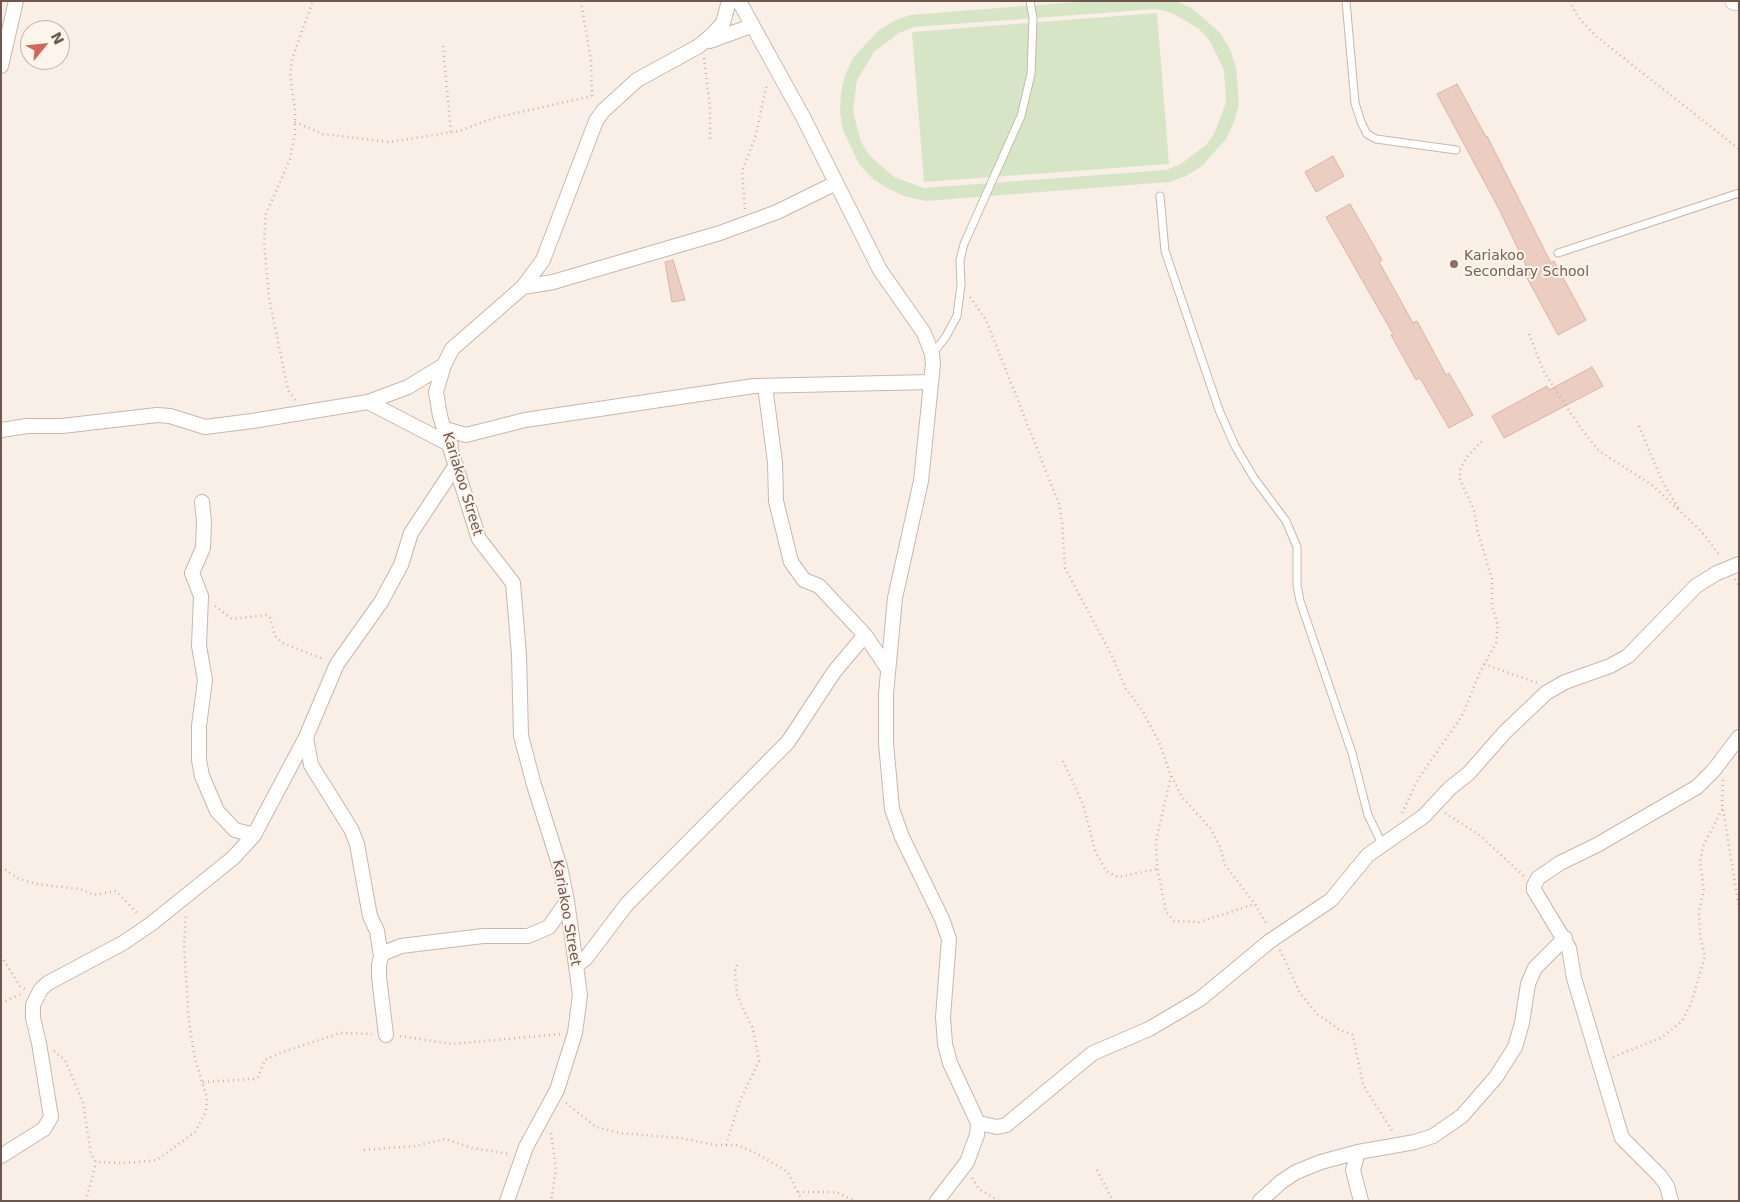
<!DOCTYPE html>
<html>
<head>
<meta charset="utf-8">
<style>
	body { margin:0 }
	#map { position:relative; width:1740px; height:1202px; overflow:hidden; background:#f9efe6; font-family:"DejaVu Sans",sans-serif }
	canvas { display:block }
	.frame { position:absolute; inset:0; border:2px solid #6f564e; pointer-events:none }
	.north { position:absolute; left:20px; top:20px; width:50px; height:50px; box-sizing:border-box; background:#fdf4eb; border:1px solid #c4b5ac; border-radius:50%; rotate:62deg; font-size:14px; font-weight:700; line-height:20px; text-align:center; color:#6f564e }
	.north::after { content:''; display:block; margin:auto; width:18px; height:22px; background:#d4675a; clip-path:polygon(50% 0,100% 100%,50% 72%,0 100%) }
</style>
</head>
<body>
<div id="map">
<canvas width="1740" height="1202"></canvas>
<div class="frame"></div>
<div class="north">N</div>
</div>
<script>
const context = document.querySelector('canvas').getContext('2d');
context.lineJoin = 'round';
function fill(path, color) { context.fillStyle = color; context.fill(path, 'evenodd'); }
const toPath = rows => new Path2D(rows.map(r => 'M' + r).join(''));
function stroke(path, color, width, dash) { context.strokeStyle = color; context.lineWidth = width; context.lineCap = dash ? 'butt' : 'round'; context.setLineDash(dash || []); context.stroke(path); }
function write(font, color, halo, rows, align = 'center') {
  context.font = font + ' "DejaVu Sans",sans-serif'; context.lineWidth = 4; context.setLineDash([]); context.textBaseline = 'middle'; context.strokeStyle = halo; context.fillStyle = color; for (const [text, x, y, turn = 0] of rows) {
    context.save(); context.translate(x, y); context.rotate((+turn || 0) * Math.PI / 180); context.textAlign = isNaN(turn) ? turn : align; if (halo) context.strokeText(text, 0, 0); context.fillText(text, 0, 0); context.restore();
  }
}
const green = toPath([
	[1089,1,1177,1,1193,9,1220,33,1230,49,1236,67,1239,104,1234,122,1226,139,1202,166,1186,176,1169,182,926,201,904,196,887,188,872,178,859,164,843,130,840,112,841,93,845,75,853,58,878,31,894,21,910,15],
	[1156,9,1172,13,1199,29,1210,41,1224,70,1226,102,1215,132,1206,145,1181,164,1166,170,924,188,894,177,870,156,861,142,853,111,857,80,874,52,899,33,914,27],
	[1157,13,1169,164,924,182,912,32]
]);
const building = toPath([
	[1457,84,1486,137,1487,136,1551,263,1554,261,1586,320,1558,335,1526,276,1530,274,1499,209,1437,94,1457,84],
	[1333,156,1344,176,1316,192,1305,172,1333,156],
	[1350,204,1382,260,1379,262,1413,323,1417,321,1446,375,1449,373,1473,415,1449,428,1420,378,1416,380,1391,335,1393,334,1326,217,1350,204],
	[673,260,685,300,672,302,665,262,673,260],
	[1592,367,1603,386,1504,438,1492,416,1547,386,1549,390,1592,367]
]);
const path = toPath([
	[581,1,591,61,592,96],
	[1569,1,1578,17,1597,37,1739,149],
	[443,46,451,132],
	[704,58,710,107,710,141],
	[295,122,323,134,390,142,459,131,494,118,592,96],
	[745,209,742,171,755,138,767,84],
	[970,297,986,320,1059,504,1062,522,1065,568,1112,656,1126,689,1142,710,1159,742,1170,773,1182,797,1211,829,1220,847,1225,865,1255,904,1267,925],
	[1529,334,1544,372,1580,427,1599,451,1652,485,1701,531,1720,556],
	[295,400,288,390,269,298,264,242,266,214,290,159,295,133,295,110,290,74,292,59,313,1],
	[1639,426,1662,481,1679,509],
	[1735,579,1739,586],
	[215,606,232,619,267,615,270,618,275,636,283,643,323,659],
	[1484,664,1537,683],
	[1063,761,1083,804,1095,850,1106,871,1118,877,1157,869],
	[1171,776,1156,841,1157,866,1166,912,1174,921,1199,922,1255,904],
	[1723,780,1722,803,1739,908],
	[1402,813,1418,779,1462,716,1480,672,1496,643,1498,625,1492,606,1492,579,1478,533,1474,510,1460,480,1460,470,1466,458,1483,440],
	[1445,813,1478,834,1524,876],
	[1,867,19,879,37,884,80,889,94,895,116,891,139,915],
	[1280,950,1300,993,1317,1014,1340,1030,1353,1035,1363,1085,1393,1132],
	[1,956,20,986,25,989],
	[1,1003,23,993],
	[400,1036,452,1044,561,1034],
	[54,1051,65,1060,83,1103,91,1154,96,1162,126,1163,157,1160,196,1131,206,1111,207,1098,195,1059,189,1022,184,945,186,914],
	[1613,1057,1661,1038,1682,1021,1691,1004,1705,956,1700,937,1699,912,1704,889,1700,863,1703,846,1723,808],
	[203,1082,254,1079,258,1077,265,1060,280,1053,340,1033,372,1034],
	[566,1103,596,1127,620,1133,680,1138,716,1145,736,1145,754,1152,788,1172,802,1201],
	[551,1133,556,1170,551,1201],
	[726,1145,740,1101,759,1061,753,1029,737,995,735,971,738,961],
	[364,1150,415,1146,445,1139,472,1148,509,1154],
	[1097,1170,1113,1201],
	[972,1178,979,1189,999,1201],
	[798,1192,836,1192,854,1201],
	[86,1201,96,1162]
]);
const service = toPath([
	[1346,1,1355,103,1361,122,1367,134,1376,139,1456,150],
	[1160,196,1165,251,1219,410,1235,446,1254,478,1286,521,1297,547,1297,585,1300,601,1352,753,1368,815,1382,844],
	[1558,253,1739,193],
	[932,354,945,338,957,316,961,285,960,260,964,244,1021,116,1031,74,1033,18,1030,1]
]);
const minor = toPath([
	[739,1,803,117,880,270,924,333,932,354,933,364,921,481,895,598,886,694,886,743,892,809,902,837,942,919,949,939,943,1017,945,1044,950,1063,978,1123,977,1135,967,1162,937,1201],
	[710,41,751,26],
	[1,66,16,1],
	[523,287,553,282,720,233,777,212,836,183],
	[765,386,775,462,776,501,791,562,804,580,819,586,865,635,888,669],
	[368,402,451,445],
	[445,429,466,435,525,420,754,386,931,382],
	[1,430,27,426,62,426,157,415,170,416,205,427,252,421,368,402,408,387,444,365],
	[202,502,204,522,203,548,192,573,201,596,199,646,205,680,199,726,199,760,202,776,217,811,235,830,254,835],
	[306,737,311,765,351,829,357,844,365,889,370,916,377,931,381,956],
	[576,966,586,958,627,904,788,742,834,672,865,635],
	[386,1035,379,977,379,965,381,956,384,953,401,946,483,936,528,936,549,927,567,901],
	[978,1123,997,1127,1006,1125,1093,1053,1149,1029,1200,999,1270,941,1331,900,1368,855,1424,816,1450,788,1469,773,1505,732,1546,693,1565,682,1610,666,1628,656,1696,586,1717,573,1739,564],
	[1358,1152,1353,1170,1361,1201],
	[1,1156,44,1129,51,1117,39,1043,33,1018,33,1005,41,989,48,983,123,943,151,924,233,858,254,835,306,737,337,664,381,602,401,565,411,533,456,465],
	[507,1201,526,1147,557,1090,575,1033,580,995,567,901,560,867,534,785,521,736,519,655,513,583,479,539,440,416,436,392,444,365,452,349,523,287,543,260,596,121,603,111,637,80,699,46,713,34,723,23,729,1],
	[1260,1201,1281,1182,1296,1172,1321,1162,1358,1152,1415,1142,1433,1136,1462,1116,1496,1077,1515,1047,1522,1023,1528,984,1535,968,1565,938],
	[1671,1201,1667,1186,1660,1176,1622,1138,1574,978,1569,948,1534,890,1534,886,1538,878,1560,863,1597,845,1697,787,1714,770,1739,737]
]);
const tertiary = toPath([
	[1734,1,1739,1]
]);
const markers = [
	[1454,264,5,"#8d6e63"]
];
const educationNames = [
	["Kariakoo",1464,256],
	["Secondary School",1464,272]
];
const streetNames = [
	["Kariakoo Street",462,484,73],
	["Kariakoo Street",566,913,80]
];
fill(green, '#d6e5c6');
fill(building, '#ebcdc1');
stroke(building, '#dcb2a3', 1);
stroke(service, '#c9b7ad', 9);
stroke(minor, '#c9b7ad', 16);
stroke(tertiary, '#c9b7ad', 19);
stroke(path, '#d0b0a4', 2.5, [1, 4]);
stroke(service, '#fff', 7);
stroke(minor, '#fff', 14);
stroke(tertiary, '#fff', 18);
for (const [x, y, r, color] of markers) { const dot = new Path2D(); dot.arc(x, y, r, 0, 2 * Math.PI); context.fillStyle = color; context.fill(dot); stroke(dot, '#fdf4eb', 2); }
write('14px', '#785e54', '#fdf4eb', educationNames, 'left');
write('14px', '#6f564e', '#fdf4eb', streetNames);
</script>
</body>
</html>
